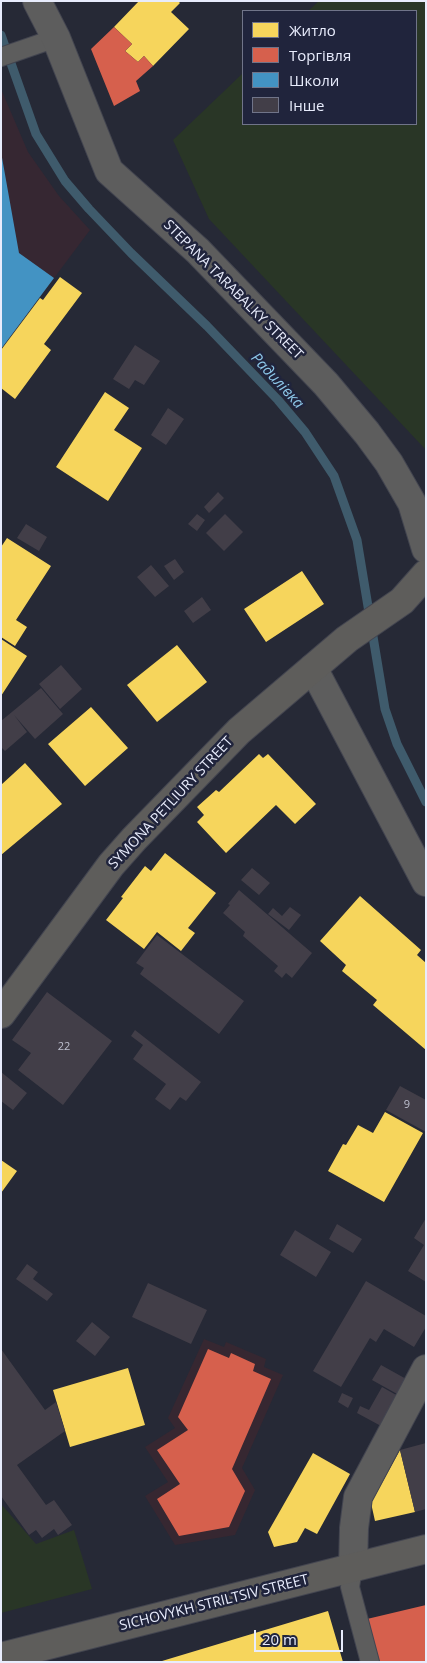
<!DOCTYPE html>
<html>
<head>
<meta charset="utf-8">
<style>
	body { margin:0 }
	#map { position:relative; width:427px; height:1663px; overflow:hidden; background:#262936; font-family:"Open Sans",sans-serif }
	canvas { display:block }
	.frame { position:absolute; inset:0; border:2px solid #e8ecfc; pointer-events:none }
	.legend { position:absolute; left:242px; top:10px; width:175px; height:115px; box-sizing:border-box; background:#20243c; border:1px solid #707489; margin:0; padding:6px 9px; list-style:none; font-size:15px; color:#e8ecfc }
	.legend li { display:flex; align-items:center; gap:10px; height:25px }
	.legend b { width:25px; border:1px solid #707489 }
	.scale { position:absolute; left:254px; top:1630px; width:89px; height:22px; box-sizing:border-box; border:2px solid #e8ecfc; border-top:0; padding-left:6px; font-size:15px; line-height:18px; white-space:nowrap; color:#e8ecfc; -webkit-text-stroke:4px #20243c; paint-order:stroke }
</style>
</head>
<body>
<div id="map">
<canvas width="427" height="1663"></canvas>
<div class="frame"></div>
<ul class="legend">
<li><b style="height:14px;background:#f6d55c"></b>Житло</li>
<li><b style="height:14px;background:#d6604d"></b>Торгівля</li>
<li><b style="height:14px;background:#4393c3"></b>Школи</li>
<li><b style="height:14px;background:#423e48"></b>Інше</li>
</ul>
<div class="scale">20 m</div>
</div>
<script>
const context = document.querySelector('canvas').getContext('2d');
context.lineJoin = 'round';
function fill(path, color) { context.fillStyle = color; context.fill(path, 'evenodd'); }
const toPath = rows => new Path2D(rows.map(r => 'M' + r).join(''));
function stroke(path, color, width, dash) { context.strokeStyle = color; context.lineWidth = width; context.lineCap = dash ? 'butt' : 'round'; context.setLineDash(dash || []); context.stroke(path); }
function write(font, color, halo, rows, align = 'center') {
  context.font = font + ' "Open Sans",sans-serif'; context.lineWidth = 5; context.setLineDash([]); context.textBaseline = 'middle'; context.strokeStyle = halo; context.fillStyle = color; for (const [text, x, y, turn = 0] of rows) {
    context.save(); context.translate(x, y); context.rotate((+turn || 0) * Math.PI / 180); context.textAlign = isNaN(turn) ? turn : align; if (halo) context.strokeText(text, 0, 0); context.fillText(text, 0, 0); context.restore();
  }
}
const commercial = toPath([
	[204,1339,224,1347,226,1342,266,1359,264,1367,283,1375,242,1468,255,1490,235,1535,175,1545,145,1496,168,1482,145,1447,175,1428,168,1418]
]);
const education = toPath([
	[1,89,28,152,59,196,90,230,1,349]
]);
const green = toPath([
	[319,1,426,1,426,450,209,219,173,140,243,73,243,124,416,124,416,11,308,11],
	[1,1504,36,1544,74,1530,92,1589,1,1613]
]);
const homes = toPath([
	[139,1,178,1,180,3,171,12,189,29,153,66,144,56,138,62,125,51,132,44,114,27],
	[60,277,82,293,44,344,51,350,15,399,1,388,1,350,40,298,43,300],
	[105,392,129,408,114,430,142,448,108,501,56,467],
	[7,538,51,566,16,620,27,627,15,646,1,637,1,547],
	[302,571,324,604,266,642,244,609],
	[1,639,27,656,1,696],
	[177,645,207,682,157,722,127,685],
	[91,707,128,748,85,786,48,744],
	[259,754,263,758,268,754,316,804,295,824,276,805,226,853,197,822,204,815,197,807,216,790,219,792],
	[25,763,62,804,1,855,1,785],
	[165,853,216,893,188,928,195,933,181,951,157,932,144,949,106,920,123,898,121,897,145,866,151,871],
	[360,896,421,950,417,955,426,963,426,1050,373,1005,377,1000,342,971,346,965,320,941],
	[385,1112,423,1133,384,1202,328,1171,343,1144,346,1145,358,1125,373,1133],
	[1,1160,17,1171,1,1193],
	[128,1368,145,1425,70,1447,53,1390],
	[400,1450,415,1512,375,1521,371,1503],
	[313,1453,350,1474,317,1534,305,1528,297,1542,274,1547,268,1532],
	[328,1611,343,1662,162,1662,162,1661]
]);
const shops = toPath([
	[114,27,132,44,125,51,138,62,144,56,153,66,136,81,140,91,114,106,91,49],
	[208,1349,229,1358,231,1353,255,1364,253,1371,271,1379,232,1469,245,1491,229,1527,179,1536,157,1499,180,1484,157,1450,188,1430,178,1417],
	[426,1605,426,1662,378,1662,367,1619]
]);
const schools = toPath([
	[1,152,19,253,54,278,1,349]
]);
const stream = toPath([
	[1,35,36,134,65,181,89,209,131,253,207,326,278,400,305,432,334,476,357,540,385,709,397,744,426,802]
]);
const building = toPath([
	[135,345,160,361,144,385,135,380,129,389,113,379],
	[168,408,184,419,166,445,151,435],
	[218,492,224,498,209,513,204,507],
	[197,514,205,520,197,531,188,524],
	[225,514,243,532,224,551,206,533],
	[26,524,47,537,39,551,17,538],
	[175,559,184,572,174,580,164,566],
	[151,565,169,586,155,597,137,577],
	[202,597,211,610,193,623,184,611],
	[61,665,82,689,60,709,39,684],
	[41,688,63,714,35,739,14,715,27,732,5,751,1,747,1,721],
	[252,868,270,883,259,895,241,880],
	[239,890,312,953,292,978,286,973,282,978,274,971,278,966,243,936,245,932,223,913,230,905,228,904],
	[290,907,301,915,289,930,268,914,273,908,282,916],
	[157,935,244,1001,219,1034,140,974,144,968,136,963],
	[47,992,112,1041,63,1105,18,1070,31,1053,12,1040],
	[135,1030,201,1082,186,1101,180,1097,170,1110,155,1099,166,1084,133,1059,143,1045,131,1036],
	[1,1072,27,1093,13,1110,1,1101],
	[400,1086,426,1100,426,1132,386,1110],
	[426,1218,426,1282,408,1271,424,1245,414,1238],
	[337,1224,362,1239,353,1253,329,1239],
	[295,1230,331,1252,316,1277,280,1255],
	[27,1264,38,1272,33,1279,53,1294,47,1301,16,1279],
	[366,1281,426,1316,426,1327,414,1347,384,1329,376,1342,370,1338,341,1387,313,1371],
	[148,1283,207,1310,191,1344,132,1317],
	[92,1322,110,1337,95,1356,76,1341],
	[1,1349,45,1410,56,1402,65,1431,17,1465,46,1505,54,1500,72,1525,58,1535,54,1529,42,1538,36,1530,29,1535,1,1496],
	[381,1365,408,1380,399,1395,372,1380],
	[382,1387,398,1396,381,1426,357,1413,360,1406,369,1410],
	[342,1393,353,1398,348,1408,338,1402],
	[426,1443,426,1509,415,1512,400,1450]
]);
const lane = toPath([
	[1,57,56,38],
	[353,1568,350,1587,370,1662]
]);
const street = toPath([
	[37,1,56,38,109,171,198,251,326,384,367,433,389,463,412,503,426,549],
	[313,668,426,882],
	[353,1568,354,1528,358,1497,426,1369]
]);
const secondary = toPath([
	[1,1014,111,865,134,839,239,731,347,639,402,601,426,574],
	[1,1657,426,1549]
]);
const numberNames = [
	["22",64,1047],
	["9",407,1105]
];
const streetNames = [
	["STEPANA TARABALKY STREET",233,290,45],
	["SYMONA PETLIURY STREET",171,803,-47],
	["SICHOVYKH STRILTSIV STREET",214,1603,-14]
];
const waterNames = [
	["Радилівка",277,381,47]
];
fill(commercial, '#362731');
fill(education, '#362732');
fill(green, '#293626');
fill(homes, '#f6d55c');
fill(shops, '#d6604d');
fill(schools, '#4393c3');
stroke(stream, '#3f5b6c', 9);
fill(building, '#423e48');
stroke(lane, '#434550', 20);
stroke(street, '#434550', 30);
stroke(secondary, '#434550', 30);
stroke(lane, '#5d5d5d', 18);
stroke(street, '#5d5d5d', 28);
stroke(secondary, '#5e5d5b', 28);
write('11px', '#bec0cf', null, numberNames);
write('14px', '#e8ecfc', '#20243c', streetNames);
write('italic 15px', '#8dc7e8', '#20243c', waterNames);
</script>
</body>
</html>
